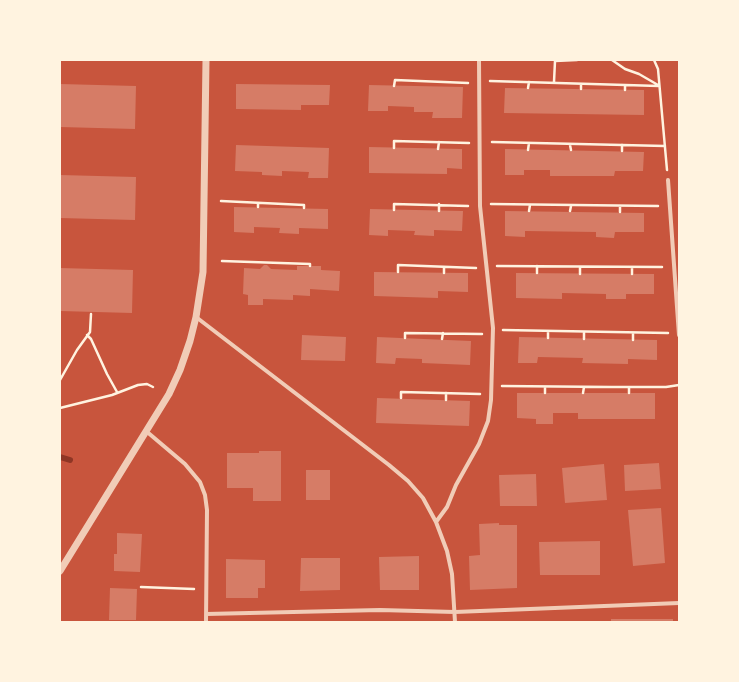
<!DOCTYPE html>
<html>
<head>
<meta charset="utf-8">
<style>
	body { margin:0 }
	#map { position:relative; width:739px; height:682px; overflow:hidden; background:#c8553d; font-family:Karla,sans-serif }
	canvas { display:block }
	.frame { position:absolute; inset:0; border:61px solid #fff3e0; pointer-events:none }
</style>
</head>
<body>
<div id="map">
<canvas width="739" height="682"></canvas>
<div class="frame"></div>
</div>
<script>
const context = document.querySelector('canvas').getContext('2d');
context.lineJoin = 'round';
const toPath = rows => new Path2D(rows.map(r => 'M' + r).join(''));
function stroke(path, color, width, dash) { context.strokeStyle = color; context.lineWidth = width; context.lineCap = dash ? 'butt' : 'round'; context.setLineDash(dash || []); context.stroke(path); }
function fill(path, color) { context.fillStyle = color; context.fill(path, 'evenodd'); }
const stream = toPath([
	[60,457,70,460]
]);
const building = toPath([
	[60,84,136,86,135,129,60,127],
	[236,84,330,85,329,105,301,105,301,110,236,109],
	[369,85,463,87,462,118,432,118,433,112,414,112,414,107,388,106,388,111,368,111],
	[505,88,644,90,644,115,504,113],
	[236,145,329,148,328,178,308,178,309,172,282,171,282,176,262,175,262,172,235,171],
	[369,147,462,149,462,169,447,168,447,174,369,173],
	[505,149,644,152,643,171,615,171,614,176,550,176,550,170,524,170,524,175,505,175],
	[60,175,136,177,135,220,60,218],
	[234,207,328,209,328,229,299,228,299,234,279,233,280,228,254,227,254,233,234,232],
	[370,209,463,211,462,231,434,230,434,236,414,235,415,231,388,230,388,236,369,235],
	[505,211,644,213,644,232,615,232,614,238,596,237,596,232,525,231,525,237,505,236],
	[264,265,267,265,271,269,297,270,297,266,321,266,321,270,340,271,339,291,310,289,310,296,293,295,293,300,263,299,263,305,248,305,248,295,243,294,244,268,260,269],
	[60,268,133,270,132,313,60,311],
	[374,272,468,273,468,292,438,291,438,298,374,296],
	[516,273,654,274,654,294,626,294,626,299,606,299,606,294,562,293,562,299,516,298],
	[302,335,346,337,345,361,301,360],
	[377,337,471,341,470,365,422,363,422,359,396,358,395,364,376,363],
	[519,337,657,340,657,360,628,359,628,364,582,363,583,358,538,357,537,363,518,363],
	[517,393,655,393,655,419,578,419,578,413,553,413,553,424,536,424,536,419,517,418],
	[377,398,470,401,469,426,376,423],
	[259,451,281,451,281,501,253,501,253,488,227,488,227,453,259,453],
	[659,463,661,489,625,491,624,465],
	[604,464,607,500,565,503,562,468],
	[306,470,330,470,330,500,306,500],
	[536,474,537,506,500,506,499,475],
	[661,508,665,563,633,566,628,510],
	[499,523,499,525,517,525,517,588,470,590,469,556,480,555,479,524],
	[117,533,142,534,140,572,114,571,114,554,117,554],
	[600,541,600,575,540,575,539,542],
	[419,556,419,590,380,590,379,557],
	[301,558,340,558,340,590,300,591],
	[226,559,265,560,265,588,258,588,258,598,226,598],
	[110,588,137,589,136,620,109,620],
	[611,619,673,619,673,622,611,622]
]);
const path = toPath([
	[612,60,625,69,639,74,658,85],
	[654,60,658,69,667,170],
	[490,81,659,86],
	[554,82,555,61,577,60],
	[394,86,395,80,468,83],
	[528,88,529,82],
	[581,89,581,84],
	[625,90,625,85],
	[492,142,665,146],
	[570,145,571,150],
	[394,148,394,141,469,143],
	[438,149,439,142],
	[528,150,529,143],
	[622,151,622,145],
	[221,201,304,205,304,208],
	[491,204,658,206],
	[620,206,620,212],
	[258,207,258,203],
	[394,210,394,204,468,206],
	[439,211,439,204],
	[529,211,530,205],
	[570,211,571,206],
	[222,261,310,264,310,266],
	[497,266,662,267],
	[537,266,537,273],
	[632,267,632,274],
	[398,272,398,265,476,268],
	[444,273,444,267],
	[580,274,580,267],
	[503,330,668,333],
	[584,332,584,339],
	[87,335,91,339,107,374,117,392],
	[405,338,405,333,482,334],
	[548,338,548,331],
	[442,339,443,333],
	[633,340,633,333],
	[60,380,77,350,90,332,91,314],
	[502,386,611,387,666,387,679,385],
	[629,387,629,393],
	[545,393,545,387],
	[583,393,584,387],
	[401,398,401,392,480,394],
	[446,400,446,393],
	[60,408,112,395,138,385,147,384,153,387],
	[141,587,194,589]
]);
const minor = toPath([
	[668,180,679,335],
	[196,317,389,465,408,481,423,498,436,522,447,551,452,574,455,622],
	[146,431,185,464,200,482,205,495,207,510,206,622],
	[436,522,447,507,456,485,479,444,488,421,491,400,493,328,480,206,479,60],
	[206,614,380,610,455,612,679,603]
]);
const tertiary = toPath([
	[60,571,169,394,180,370,190,341,196,317,203,272,206,60]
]);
stroke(stream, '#8f3625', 6);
fill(building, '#d67c66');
stroke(path, '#fff3e0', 2.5);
stroke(minor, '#f1ccb7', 4);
stroke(tertiary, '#f1ccb7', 7);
</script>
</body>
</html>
